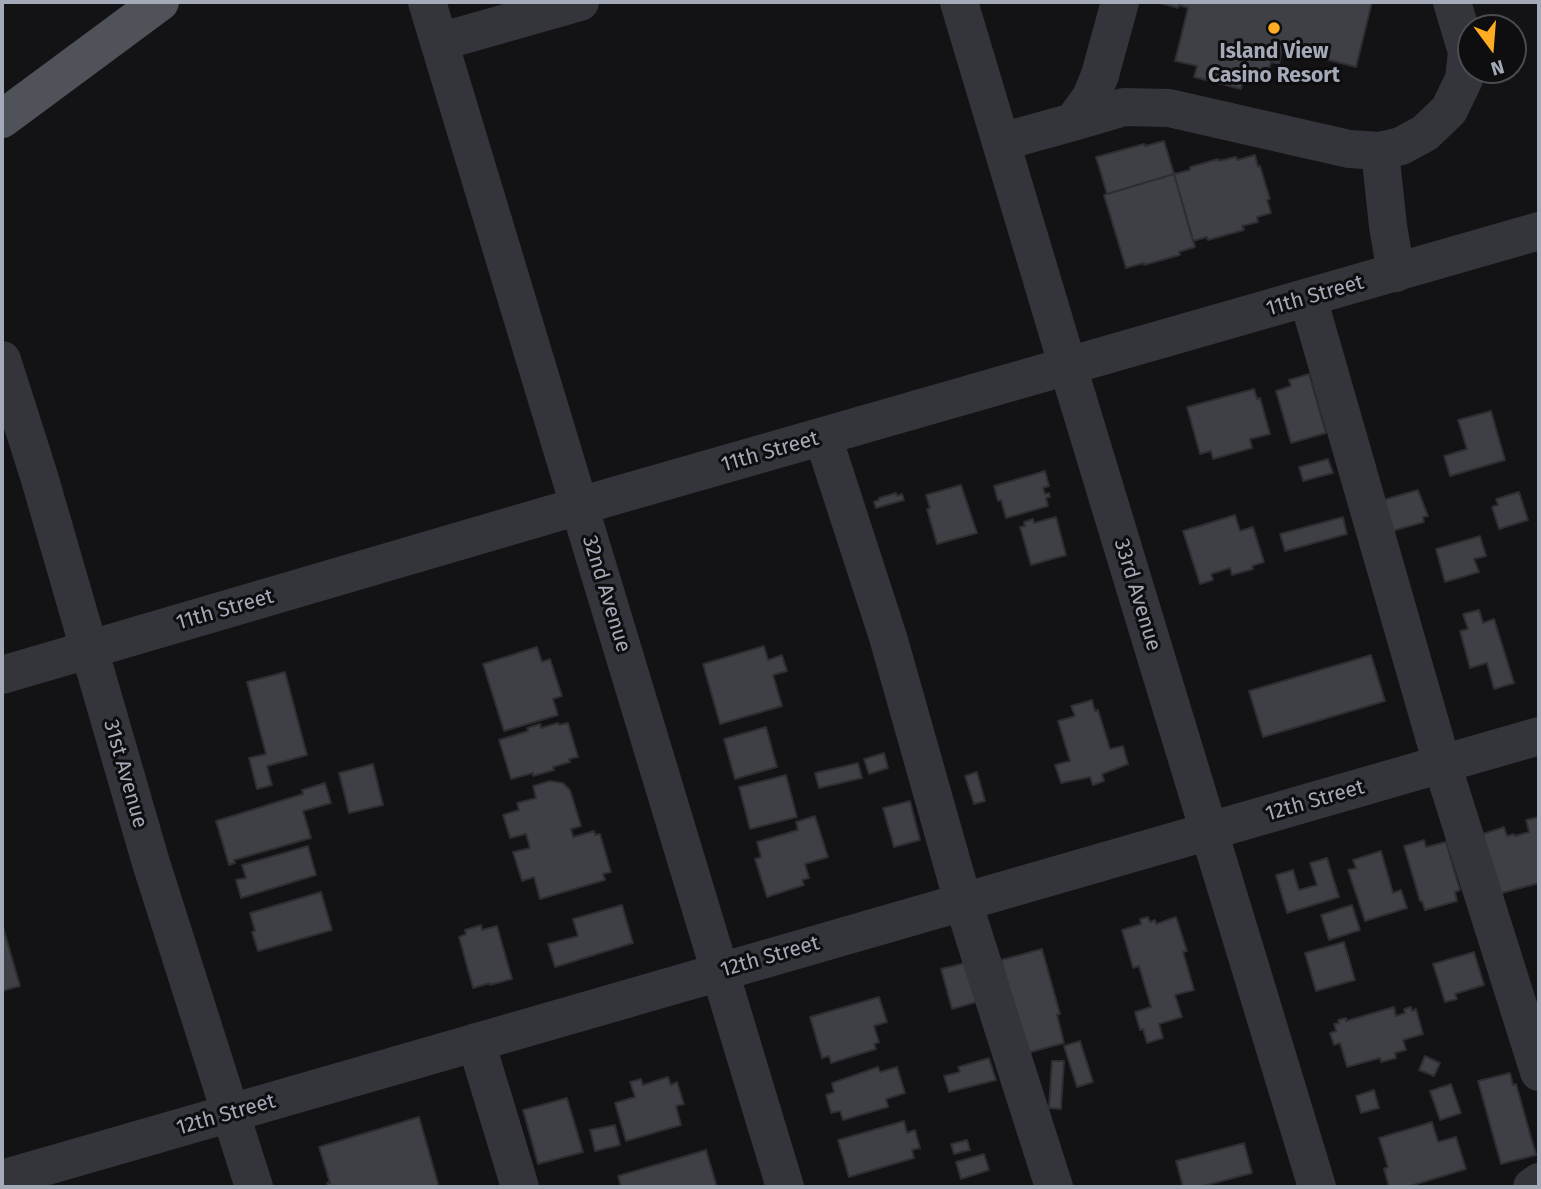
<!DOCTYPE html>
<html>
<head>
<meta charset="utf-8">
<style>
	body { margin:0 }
	#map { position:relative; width:1541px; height:1189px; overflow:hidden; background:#131315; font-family:"Fira Sans",sans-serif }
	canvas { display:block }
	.frame { position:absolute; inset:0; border:4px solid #a4aab7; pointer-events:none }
	.north { position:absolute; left:1457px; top:14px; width:70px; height:70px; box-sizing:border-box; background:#0e0e10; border:2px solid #4a4c53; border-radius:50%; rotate:164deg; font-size:19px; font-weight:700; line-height:28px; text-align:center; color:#a4aab7 }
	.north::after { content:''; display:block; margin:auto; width:24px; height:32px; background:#fead23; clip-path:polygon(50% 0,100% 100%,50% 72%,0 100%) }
</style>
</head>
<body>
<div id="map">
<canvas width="1541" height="1189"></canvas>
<div class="frame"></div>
<div class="north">N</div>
</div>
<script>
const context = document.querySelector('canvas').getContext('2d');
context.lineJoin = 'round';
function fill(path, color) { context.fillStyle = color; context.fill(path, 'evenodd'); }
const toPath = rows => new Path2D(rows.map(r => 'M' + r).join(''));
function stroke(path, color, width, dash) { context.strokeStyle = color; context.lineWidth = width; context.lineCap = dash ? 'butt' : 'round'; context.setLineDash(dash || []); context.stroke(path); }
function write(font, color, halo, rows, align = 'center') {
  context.font = font + ' "Fira Sans",sans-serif'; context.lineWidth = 6; context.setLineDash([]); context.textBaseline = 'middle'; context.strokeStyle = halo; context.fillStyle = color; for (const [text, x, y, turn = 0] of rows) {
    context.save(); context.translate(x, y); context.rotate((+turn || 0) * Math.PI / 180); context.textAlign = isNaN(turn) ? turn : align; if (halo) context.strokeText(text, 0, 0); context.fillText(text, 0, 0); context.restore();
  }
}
const building = toPath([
	[1160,2,1372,2,1356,67,1282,48,1279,64,1271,62,1265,82,1244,77,1241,89,1194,77,1197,66,1175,61,1188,8,1179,5,1178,8,1160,3,1160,2],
	[1164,141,1174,174,1107,194,1096,157,1144,144,1145,146,1164,141],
	[1255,155,1258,167,1260,166,1270,199,1267,200,1271,213,1257,217,1258,222,1242,226,1244,230,1208,240,1207,237,1193,241,1174,174,1190,170,1190,167,1218,159,1219,161,1236,157,1237,160,1255,155],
	[1174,174,1195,247,1179,252,1180,255,1144,265,1144,263,1126,268,1104,195,1174,174],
	[1309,374,1326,433,1291,443,1276,391,1291,386,1289,380,1309,374],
	[1254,389,1257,399,1260,398,1270,434,1250,439,1252,448,1213,459,1211,451,1200,454,1187,407,1254,389],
	[1491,411,1505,460,1450,476,1444,456,1467,449,1458,420,1491,411],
	[1328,459,1333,473,1303,481,1299,467,1328,459],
	[1045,471,1049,486,1043,488,1045,494,1049,493,1050,497,1046,498,1048,506,1006,518,1001,500,998,501,994,486,1045,471],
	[961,485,977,533,937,544,927,509,930,508,926,495,961,485],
	[1418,490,1428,516,1423,517,1424,522,1392,531,1383,500,1418,490],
	[1519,492,1528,520,1499,529,1492,507,1498,505,1496,499,1519,492],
	[896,493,897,496,902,494,904,500,876,508,874,502,879,500,879,498,896,493],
	[1235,515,1240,531,1253,527,1264,562,1252,566,1253,569,1232,575,1230,568,1211,574,1213,580,1200,584,1183,531,1235,515],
	[1056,517,1066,555,1031,565,1020,527,1025,526,1024,522,1033,519,1034,523,1056,517],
	[1343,517,1347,534,1285,551,1280,534,1343,517],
	[1480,536,1486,556,1474,559,1479,572,1445,582,1436,549,1480,536],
	[1479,610,1483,623,1494,619,1514,683,1494,689,1487,663,1470,668,1460,631,1468,629,1463,614,1479,610],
	[764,646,768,660,782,655,787,671,773,675,782,706,720,724,703,664,764,646],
	[537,647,542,662,550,659,562,696,553,699,558,715,504,731,483,664,537,647],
	[1371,655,1385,701,1263,737,1249,691,1371,655],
	[285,672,307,755,267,766,272,785,257,789,249,758,266,754,247,682,285,672],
	[1092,700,1095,711,1098,710,1110,749,1123,746,1128,764,1102,774,1104,781,1093,785,1090,777,1061,783,1055,765,1070,761,1058,721,1075,716,1071,706,1092,700],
	[558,723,559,725,568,723,578,757,569,759,570,762,553,767,554,770,533,776,533,773,511,779,499,740,528,731,527,728,540,724,541,728,558,723],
	[766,727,777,767,735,779,724,739,766,727],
	[884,753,888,768,869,774,864,759,884,753],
	[858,763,862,778,819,788,815,773,858,763],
	[373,764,383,805,349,813,339,773,373,764],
	[977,772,985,801,974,804,965,776,977,772],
	[786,775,797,817,750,829,739,787,786,775],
	[550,781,563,783,570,790,581,826,571,829,573,837,594,831,595,835,600,834,611,872,603,874,605,880,540,899,534,877,522,881,513,852,530,848,526,834,510,838,503,815,519,810,517,803,536,798,533,786,550,781],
	[325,783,331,803,303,811,311,838,234,860,235,863,229,865,216,821,303,794,302,790,325,783],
	[910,801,920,840,894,847,883,808,910,801],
	[815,816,828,857,805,864,809,878,802,880,804,885,767,897,755,859,761,857,757,842,798,830,796,822,815,816],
	[1539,817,1539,883,1491,896,1483,834,1504,827,1507,836,1514,834,1515,836,1529,832,1526,820,1539,817],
	[1424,840,1426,847,1446,842,1460,890,1455,892,1457,901,1425,910,1422,901,1420,901,1404,846,1424,840],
	[308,846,316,875,241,898,236,880,246,878,242,865,308,846],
	[1381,851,1393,893,1401,890,1407,908,1365,921,1348,870,1356,868,1353,860,1381,851],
	[1327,858,1339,897,1287,913,1276,875,1293,870,1299,890,1317,885,1310,863,1327,858],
	[321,892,332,930,258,951,252,932,255,931,250,913,321,892],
	[622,905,633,943,555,967,548,944,578,936,573,919,622,905],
	[1352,905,1360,930,1329,940,1321,915,1352,905],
	[1148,917,1150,922,1155,920,1156,924,1176,917,1187,951,1183,952,1194,990,1175,995,1182,1017,1159,1024,1163,1038,1147,1043,1143,1029,1140,1030,1135,1012,1151,1007,1139,966,1133,968,1122,930,1141,924,1140,919,1148,917],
	[481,925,482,930,497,926,512,979,490,985,490,983,473,988,459,937,466,934,465,930,481,925],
	[3,927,20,986,2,991,2,928,3,927],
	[1344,942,1355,980,1316,991,1305,953,1344,942],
	[1042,949,1060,1014,1057,1015,1064,1043,1027,1053,1001,960,1042,949],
	[1474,952,1484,985,1455,994,1457,999,1445,1002,1433,964,1474,952],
	[969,962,980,1001,952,1009,941,969,969,962],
	[879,997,887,1022,874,1026,879,1042,874,1044,876,1049,831,1063,829,1056,822,1058,810,1017,879,997],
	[1394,1007,1396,1016,1405,1013,1404,1009,1411,1007,1412,1011,1416,1009,1423,1034,1403,1040,1406,1050,1395,1053,1396,1058,1381,1062,1380,1058,1347,1067,1340,1043,1334,1045,1330,1033,1336,1031,1334,1024,1339,1023,1338,1020,1346,1018,1346,1021,1394,1007],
	[1080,1041,1093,1082,1077,1087,1064,1046,1080,1041],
	[1425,1056,1440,1063,1434,1076,1419,1070,1425,1056],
	[989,1058,996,1080,949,1092,944,1076,960,1072,958,1067,989,1058],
	[1052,1061,1064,1061,1061,1109,1049,1108,1052,1061],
	[878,1067,880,1072,897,1067,905,1093,886,1099,888,1107,843,1120,840,1111,831,1113,826,1095,834,1092,832,1083,878,1067],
	[1510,1073,1513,1085,1516,1084,1536,1155,1501,1164,1478,1081,1510,1073],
	[668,1077,671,1085,677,1082,684,1104,676,1106,681,1125,626,1141,615,1103,635,1097,630,1082,641,1079,643,1085,668,1077],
	[1451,1084,1461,1113,1440,1120,1430,1091,1451,1084],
	[1374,1090,1379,1108,1361,1113,1356,1096,1374,1090],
	[567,1098,583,1152,538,1164,523,1110,567,1098],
	[419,1117,439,1187,328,1187,327,1183,330,1183,319,1147,419,1117],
	[904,1121,907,1133,915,1130,920,1148,912,1150,914,1158,849,1177,838,1140,904,1121],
	[1432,1122,1438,1142,1456,1137,1466,1169,1407,1187,1389,1187,1384,1169,1388,1167,1379,1138,1432,1122],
	[615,1125,620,1145,595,1151,590,1130,615,1125],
	[967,1140,970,1150,954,1154,951,1144,967,1140],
	[1244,1143,1252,1173,1200,1187,1183,1187,1176,1161,1244,1143],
	[706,1150,717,1187,621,1187,618,1176,706,1150],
	[984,1154,989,1170,961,1179,956,1162,984,1154]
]);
const minor = toPath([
	[427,2,785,1187],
	[959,2,1068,367,1317,1187],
	[439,42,580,2],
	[1073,122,1124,107,1169,108,1349,149,1380,151,1401,146,1425,133,1449,110,1464,79,1467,52,1452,2],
	[1001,142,1073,122,1091,97,1100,75,1120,2],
	[1380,151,1388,226,1396,273],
	[1308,298,1442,764,1539,1072],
	[2,360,39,476,151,863,254,1187],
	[823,437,888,637,963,902,1054,1187],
	[2,675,579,506,1539,231],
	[476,1042,520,1187],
	[2,1179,1539,736],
	[1532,1187,1539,1182]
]);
const major = toPath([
	[2,119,160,2]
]);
const markers = [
	[1274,28,7,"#fead23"]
];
const poiNames = [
	["Island View",1274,52],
	["Casino Resort",1274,76]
];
const streetNames = [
	["11th Street",1315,296,-16],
	["11th Street",770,452,-16],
	["32nd Avenue",606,594,73],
	["33rd Avenue",1137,595,73],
	["11th Street",225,610,-16],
	["31st Avenue",125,774,74],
	["12th Street",1315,801,-16],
	["12th Street",770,957,-16],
	["12th Street",226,1115,-16]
];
fill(building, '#3f4045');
stroke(building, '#2d2d32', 2);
stroke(minor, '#34353b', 38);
stroke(major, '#50525a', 38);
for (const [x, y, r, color] of markers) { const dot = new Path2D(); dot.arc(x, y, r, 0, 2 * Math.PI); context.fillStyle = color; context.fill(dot); stroke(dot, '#0e0e10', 2.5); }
write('bold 21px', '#a4aab7', '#0e0e10', poiNames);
write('21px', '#a4aab7', '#0e0e10', streetNames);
</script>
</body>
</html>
